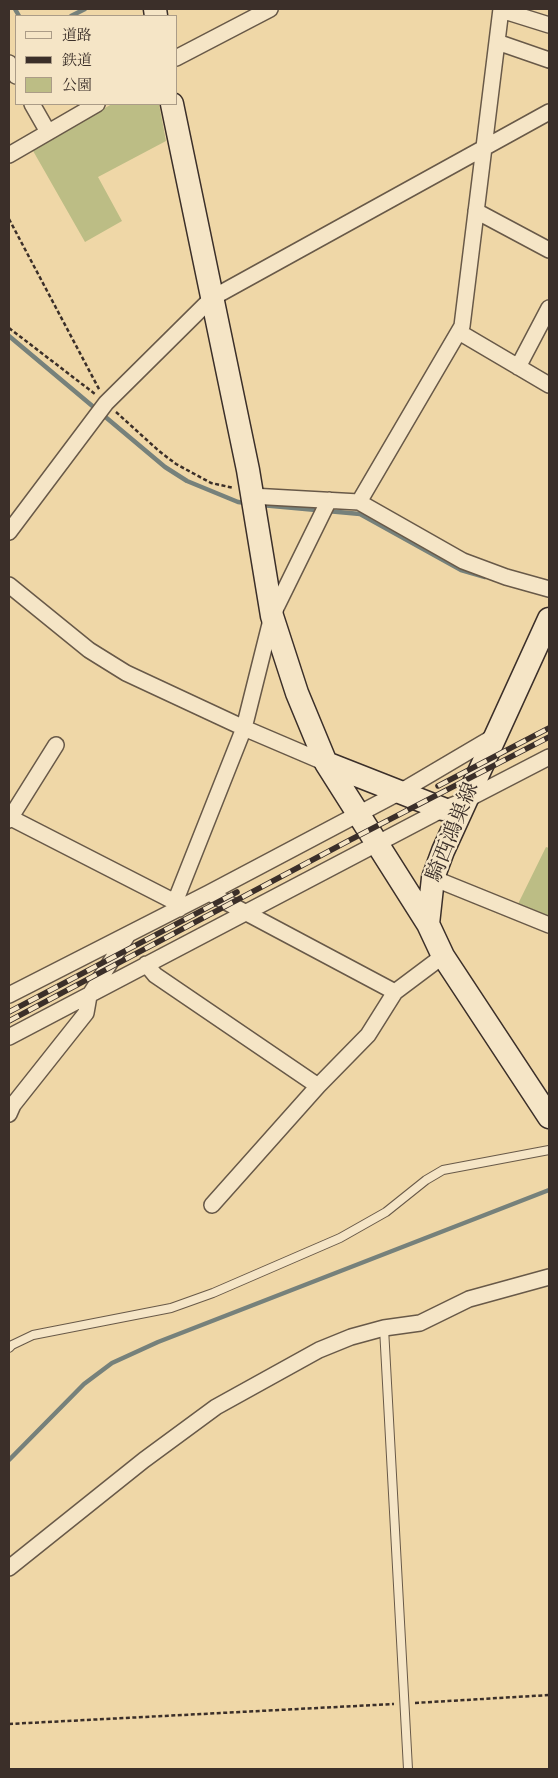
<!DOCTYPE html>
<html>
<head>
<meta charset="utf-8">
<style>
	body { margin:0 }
	#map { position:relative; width:558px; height:1778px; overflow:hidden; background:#efd7a7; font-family:"Sorts Mill Goudy","Noto Serif JP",serif }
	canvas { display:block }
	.frame { position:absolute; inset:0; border:10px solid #3b2f29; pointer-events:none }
	.legend { position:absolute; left:15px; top:15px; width:162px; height:90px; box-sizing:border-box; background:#f5e5c6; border:1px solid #ab9c87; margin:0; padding:6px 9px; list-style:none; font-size:15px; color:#3b2f29 }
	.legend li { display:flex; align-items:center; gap:10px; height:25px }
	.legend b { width:25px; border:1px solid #ab9c87 }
</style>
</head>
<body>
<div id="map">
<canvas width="558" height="1778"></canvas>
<div class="frame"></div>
<ul class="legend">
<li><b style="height:6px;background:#f5e5c6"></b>道路</li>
<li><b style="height:6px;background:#3b2f29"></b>鉄道</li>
<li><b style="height:14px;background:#bcbd85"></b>公園</li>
</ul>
</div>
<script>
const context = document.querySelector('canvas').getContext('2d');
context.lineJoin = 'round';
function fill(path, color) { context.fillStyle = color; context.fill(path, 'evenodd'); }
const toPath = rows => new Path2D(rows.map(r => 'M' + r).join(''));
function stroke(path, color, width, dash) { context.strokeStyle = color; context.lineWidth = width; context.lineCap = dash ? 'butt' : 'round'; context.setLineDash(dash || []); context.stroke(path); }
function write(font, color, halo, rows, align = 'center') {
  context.font = font + ' "Sorts Mill Goudy","Noto Serif JP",serif'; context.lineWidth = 4.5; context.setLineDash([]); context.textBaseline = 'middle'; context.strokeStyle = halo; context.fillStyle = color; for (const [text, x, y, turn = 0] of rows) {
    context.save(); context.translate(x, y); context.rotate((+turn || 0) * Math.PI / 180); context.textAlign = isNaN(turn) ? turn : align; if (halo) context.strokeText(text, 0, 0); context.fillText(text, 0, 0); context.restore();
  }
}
const green = toPath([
	[112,104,159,104,166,141,98,177,122,221,85,242,32,149],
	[546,847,549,848,549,919,517,906]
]);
const stream = toPath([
	[15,9,19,16],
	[71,16,85,9],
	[9,336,165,467,187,481,238,502,246,503],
	[261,505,360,514,461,570,485,577],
	[9,1460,84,1384,112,1363,158,1342,549,1190]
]);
const path = toPath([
	[9,219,100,391],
	[9,328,95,394],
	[116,412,159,451,176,464,211,483,234,488],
	[415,1703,549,1695],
	[9,1724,394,1704]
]);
const lane = toPath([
	[384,1328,408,1769],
	[9,1348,12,1345,33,1335,171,1308,213,1293,340,1238,386,1212,426,1180,443,1170,549,1150]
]);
const street = toPath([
	[501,10,549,25],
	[497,42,549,60],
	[176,58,270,9],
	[9,63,16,76],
	[32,104,48,132],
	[9,155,97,104],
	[476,211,549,250],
	[459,332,549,385],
	[518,367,549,308],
	[251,496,359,502,463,561,506,577,549,589],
	[359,502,462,326,501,9],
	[9,532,106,403,212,298,549,112],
	[9,585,89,650,126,673,244,728,326,763],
	[9,817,175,902,179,909],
	[9,820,56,745],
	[433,878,549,925],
	[209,893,395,992,443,956],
	[175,902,244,728,272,616,329,500],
	[146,964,155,975,318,1086],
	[9,995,209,893,400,792,495,736],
	[9,1037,443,809,466,800,549,757],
	[9,1114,13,1105,86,1013,89,996,127,936],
	[212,1205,318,1086,368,1035,395,992],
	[9,1568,144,1460,216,1407,319,1350,351,1337,384,1328,420,1323,469,1299,549,1277]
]);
const secondary = toPath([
	[155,9,156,16],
	[172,104,248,470,272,616,297,693,326,763,428,924],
	[549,619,443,851,433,878,428,924,443,956,549,1117],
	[326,763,443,809]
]);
const rail = toPath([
	[438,786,549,728],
	[9,1012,237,892],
	[9,1021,350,840,549,737]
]);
const streetNames = [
	["騎西鴻巣線",455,833,-68]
];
fill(green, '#bcbd85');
stroke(stream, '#76817b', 4.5);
stroke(lane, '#685948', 10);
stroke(street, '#685948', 18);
stroke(secondary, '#3b2f29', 25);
stroke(path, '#3b2f29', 2.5, [4, 2.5]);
stroke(lane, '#f5e5c6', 8);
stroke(street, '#f5e5c6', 15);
stroke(secondary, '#f5e5c6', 22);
stroke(rail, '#3b2f29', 5.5);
stroke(rail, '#f5e5c6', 4, [11]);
write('21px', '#3b2f29', '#f5e5c6', streetNames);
</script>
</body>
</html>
